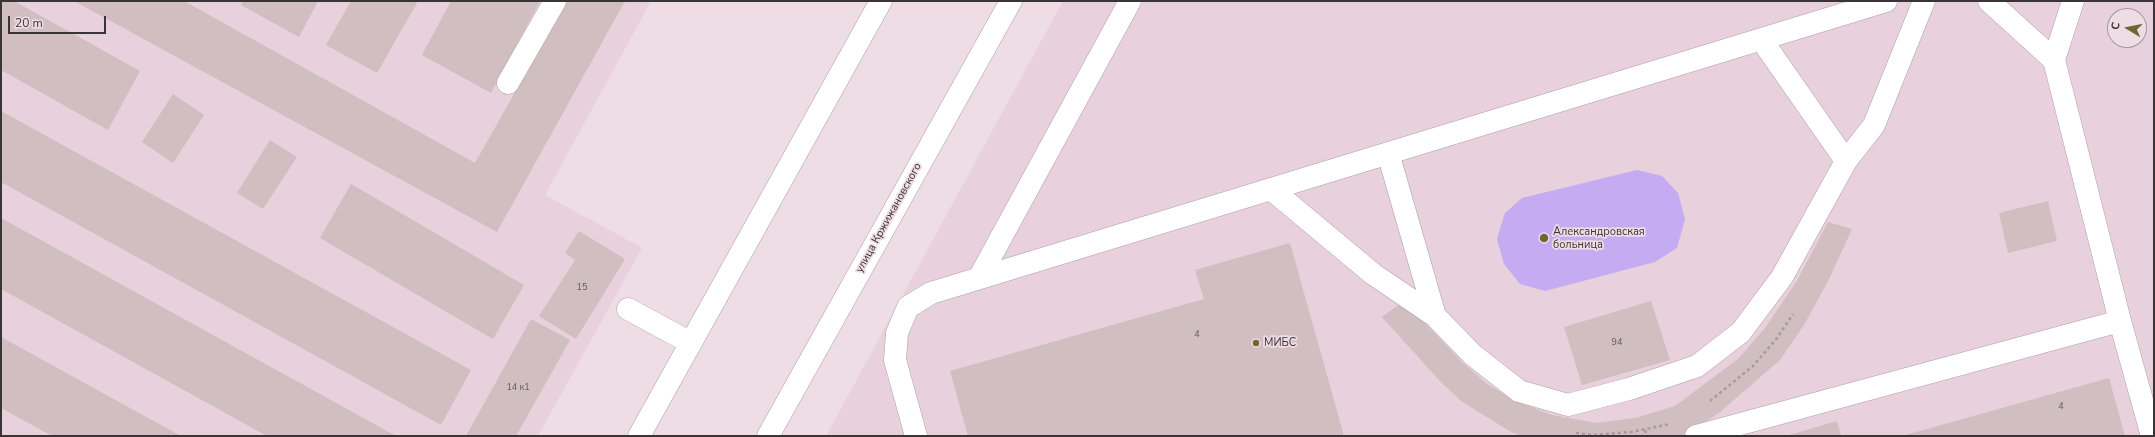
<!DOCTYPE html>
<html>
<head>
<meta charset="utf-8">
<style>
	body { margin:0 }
	#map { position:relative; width:2155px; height:437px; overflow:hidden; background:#eedde5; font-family:"Nunito Sans",sans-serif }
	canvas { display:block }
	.frame { position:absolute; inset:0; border:2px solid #3b3437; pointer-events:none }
	.north { position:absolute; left:2107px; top:8px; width:40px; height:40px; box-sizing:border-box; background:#eedde5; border:1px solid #a6999f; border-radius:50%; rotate:280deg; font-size:11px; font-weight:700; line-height:16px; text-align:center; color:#3b3437 }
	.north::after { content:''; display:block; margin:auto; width:14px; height:18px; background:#716633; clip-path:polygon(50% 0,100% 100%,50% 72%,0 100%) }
	.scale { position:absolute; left:8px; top:16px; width:98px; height:18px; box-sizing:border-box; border:2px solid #3b3437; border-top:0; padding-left:5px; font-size:12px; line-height:14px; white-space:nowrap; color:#3b3437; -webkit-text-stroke:3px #eedde5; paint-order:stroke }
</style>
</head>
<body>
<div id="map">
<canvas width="2155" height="437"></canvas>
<div class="frame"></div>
<div class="north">С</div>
<div class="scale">20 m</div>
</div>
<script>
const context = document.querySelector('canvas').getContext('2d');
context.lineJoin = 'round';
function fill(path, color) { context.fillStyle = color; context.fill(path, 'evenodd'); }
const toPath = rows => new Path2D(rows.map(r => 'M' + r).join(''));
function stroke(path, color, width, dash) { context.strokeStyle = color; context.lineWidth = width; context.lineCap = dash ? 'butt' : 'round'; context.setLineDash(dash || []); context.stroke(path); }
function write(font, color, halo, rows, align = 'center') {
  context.font = font + ' "Nunito Sans",sans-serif'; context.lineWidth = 3.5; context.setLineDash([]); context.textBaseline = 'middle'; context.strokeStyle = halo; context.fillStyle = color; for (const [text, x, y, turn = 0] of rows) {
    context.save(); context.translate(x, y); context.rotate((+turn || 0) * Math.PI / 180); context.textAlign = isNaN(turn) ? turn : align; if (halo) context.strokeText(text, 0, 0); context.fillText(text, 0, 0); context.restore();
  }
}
const built = toPath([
	[1,1,651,1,545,195,642,248,538,436,1,436],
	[1063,1,2154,1,2154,436,826,436],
	[2115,16,2139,16,2139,40,2115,40]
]);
const water = toPath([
	[1637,170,1662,176,1678,193,1685,219,1677,248,1655,262,1545,291,1520,284,1504,264,1497,239,1505,213,1522,198]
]);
const building = toPath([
	[1,1,14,1,140,71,108,130,1,70],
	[74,1,184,1,475,163,567,1,625,1,497,232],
	[243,1,318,1,299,37,241,5],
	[351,1,418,1,377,73,326,45],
	[451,1,540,1,491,93,422,55],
	[173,94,204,115,173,163,142,142],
	[1,111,471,370,441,425,1,182],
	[270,140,297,157,263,209,237,193],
	[351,184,524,285,493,339,320,238],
	[2048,201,2057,241,2008,253,1999,213],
	[1,218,396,436,267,436,1,289],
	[1828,222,1852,229,1828,281,1804,325,1780,360,1720,412,1687,434,1687,436,1522,436,1511,432,1461,401,1439,380,1382,317,1404,301,1462,362,1487,384,1518,402,1552,415,1596,423,1635,418,1675,406,1738,359,1765,328,1798,279],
	[579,231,625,259,576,339,539,316,575,260,565,253],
	[1290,243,1344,436,968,436,950,371,1204,299,1195,270],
	[1651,301,1670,360,1582,385,1564,327],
	[531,319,570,340,516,436,466,436],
	[1,337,181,436,52,436,1,408],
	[2109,378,2125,436,1902,436],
	[1837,421,1841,436,1786,436]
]);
const path = toPath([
	[1710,401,1753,366,1777,338,1793,314],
	[1645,430,1647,436],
	[1576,433,1594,435,1631,432,1670,424]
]);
const minor = toPath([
	[1989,1,2054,60,2120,321,2152,436],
	[1761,39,1846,161],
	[2054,60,2073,1],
	[508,83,555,1],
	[1388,153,1435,316,1473,355,1519,391,1568,405,1629,389,1697,366,1741,332,1782,277,1846,161,1874,125,1924,1],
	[1271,189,1373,274,1435,316],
	[979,278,1130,1],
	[628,309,691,343],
	[639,436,881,1],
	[768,436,1011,1],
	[916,436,895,360,897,333,908,307,931,293,1886,1],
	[1696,436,2120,321]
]);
const markers = [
	[1544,238,5,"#716633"],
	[1256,343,4,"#716633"]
];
const numberNames = [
	["15",582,288],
	["4",1197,335],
	["94",1617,343],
	["14 к1",518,388],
	["4",2061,407]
];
const streetNames = [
	["улица Кржижановского",889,218,-61]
];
const poiNames = [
	["Александровская",1553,232],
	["больница",1553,245],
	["МИБС",1264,343]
];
fill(built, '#e8d0dc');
fill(water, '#c5abf1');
fill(building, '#d1bec0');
stroke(minor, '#ae9ea6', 23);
stroke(path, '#a79aa0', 2.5, [3, 3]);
stroke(minor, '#fff', 22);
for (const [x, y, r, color] of markers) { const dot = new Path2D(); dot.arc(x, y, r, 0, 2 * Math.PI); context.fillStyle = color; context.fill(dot); stroke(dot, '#eedde5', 1.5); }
write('9px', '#605659', null, numberNames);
write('11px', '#3b3437', '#eedde5', streetNames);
write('11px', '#3b3437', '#eedde5', poiNames, 'left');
</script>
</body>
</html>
